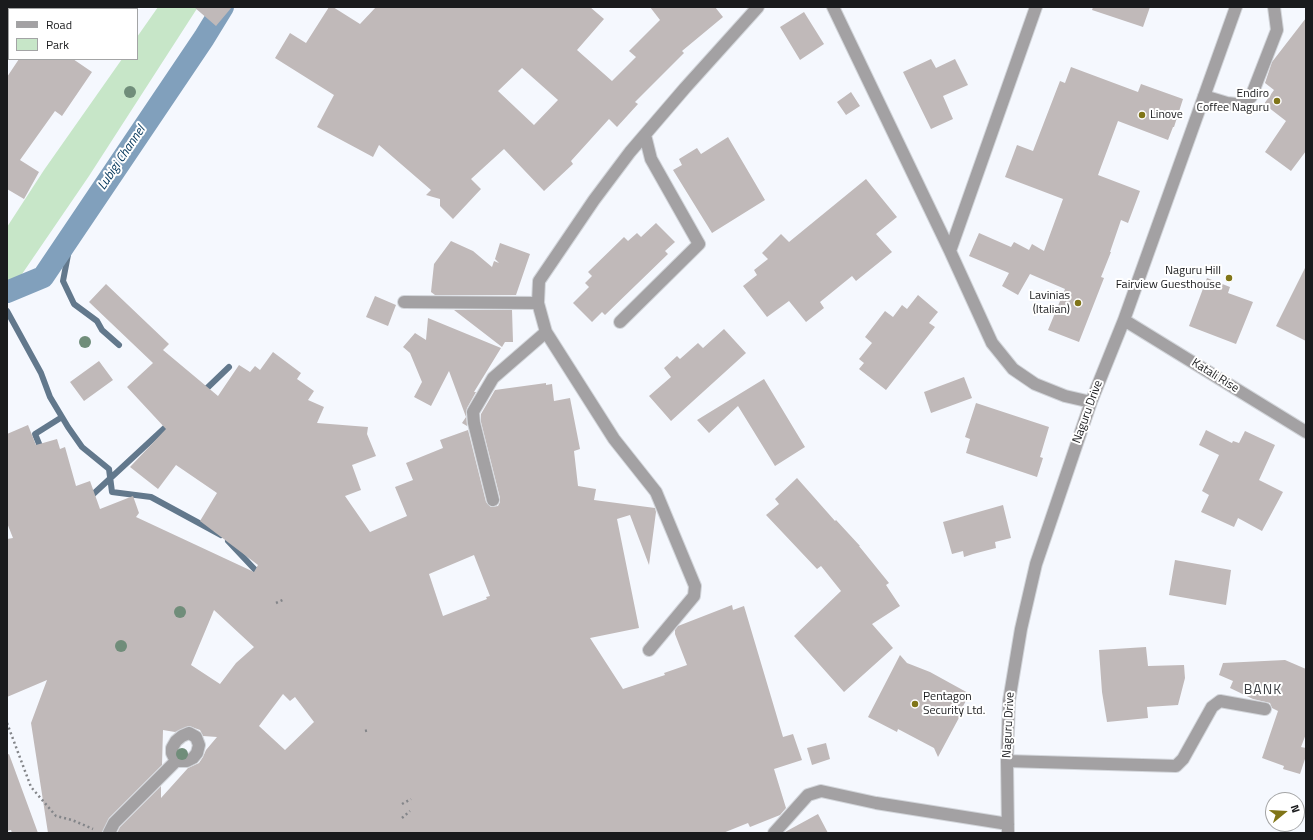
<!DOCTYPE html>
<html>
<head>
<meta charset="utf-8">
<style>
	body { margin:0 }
	#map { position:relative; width:1313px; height:840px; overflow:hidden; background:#f5f8fe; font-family:"Titillium Web",sans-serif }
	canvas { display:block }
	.frame { position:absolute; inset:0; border:8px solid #1a1b1d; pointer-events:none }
	.legend { position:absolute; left:8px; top:8px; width:130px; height:52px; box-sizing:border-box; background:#fff; border:1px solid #a3a4a5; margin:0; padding:5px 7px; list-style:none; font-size:12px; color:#1a1b1d }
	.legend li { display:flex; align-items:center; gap:8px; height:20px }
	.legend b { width:20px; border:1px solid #a3a4a5 }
	.north { position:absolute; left:1265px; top:792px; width:40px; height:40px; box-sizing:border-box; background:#fff; border:1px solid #a3a4a5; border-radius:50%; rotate:72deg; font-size:11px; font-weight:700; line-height:16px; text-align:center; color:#1a1b1d }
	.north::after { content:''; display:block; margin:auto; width:14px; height:18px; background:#807518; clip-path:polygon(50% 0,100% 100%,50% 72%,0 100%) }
</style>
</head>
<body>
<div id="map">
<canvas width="1313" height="840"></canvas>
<div class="frame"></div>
<ul class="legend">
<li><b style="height:5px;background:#a3a1a3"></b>Road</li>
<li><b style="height:11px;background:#c7e6c8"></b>Park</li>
</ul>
<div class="north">N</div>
</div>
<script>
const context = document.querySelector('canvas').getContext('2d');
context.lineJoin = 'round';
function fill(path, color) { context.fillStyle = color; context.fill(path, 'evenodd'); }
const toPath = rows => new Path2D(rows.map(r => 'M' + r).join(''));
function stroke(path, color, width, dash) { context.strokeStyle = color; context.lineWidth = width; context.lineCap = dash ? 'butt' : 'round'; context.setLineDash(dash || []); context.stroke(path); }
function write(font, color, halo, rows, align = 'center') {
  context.font = font + ' "Titillium Web",sans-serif'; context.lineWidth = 4; context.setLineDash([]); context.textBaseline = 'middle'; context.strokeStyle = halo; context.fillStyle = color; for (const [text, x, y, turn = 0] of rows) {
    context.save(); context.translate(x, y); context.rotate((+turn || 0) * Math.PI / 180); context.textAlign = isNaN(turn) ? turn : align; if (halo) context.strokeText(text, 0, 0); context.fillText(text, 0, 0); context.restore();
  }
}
const green = toPath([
	[158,7,198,7,89,176,7,296,7,227,44,170,122,59,137,59,137,37]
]);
const stream = toPath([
	[72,234,63,281,74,304,97,321,102,330,119,345],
	[7,311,41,373,50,397,68,427,82,447,109,469,112,492,151,497,221,535],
	[203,392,229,367],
	[42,451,35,434,62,417],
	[89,498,170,423],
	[228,541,260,575]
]);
const canal = toPath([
	[7,292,43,277,204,38,223,7]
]);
const building = toPath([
	[194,7,232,7,216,26],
	[329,7,333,7,360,24,376,7,590,7,604,19,577,50,612,81,636,57,629,51,660,20,650,7,715,7,723,17,682,51,684,53,635,102,638,104,617,127,609,119,571,161,573,164,544,191,504,149,471,179,481,189,453,219,440,206,440,199,426,195,431,190,379,145,373,157,317,127,334,95,275,58,290,33,306,43],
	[522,68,558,100,534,125,498,91],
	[1093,7,1150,7,1143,27,1092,10],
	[804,12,824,44,800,60,780,27],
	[1306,18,1306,151,1291,171,1265,152,1286,121,1264,104,1274,90,1265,83,1272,62],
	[19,59,73,59,92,72,62,116,55,111,20,160,39,172,24,199,7,189,7,77],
	[931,59,936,68,955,59,968,85,943,96,953,119,931,129,903,72],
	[1071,67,1138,92,1141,84,1183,99,1174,127,1173,127,1168,140,1118,121,1098,175,1140,191,1128,223,1121,220,1110,252,1111,252,1101,277,1104,278,1079,342,1048,330,1065,289,1030,274,1018,295,1002,286,1009,273,969,256,979,233,1011,247,1014,242,1029,250,1032,244,1044,251,1063,199,1005,177,1017,145,1033,151,1060,81,1065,83],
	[851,92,860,106,846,115,837,102],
	[728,137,765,200,712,233,673,170,682,165,679,159,697,148,701,154],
	[866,179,897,217,876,234,892,252,856,281,852,276,820,302,824,308,806,322,789,301,767,317,743,286,757,275,754,270,768,259,762,253,781,234,789,242],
	[656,223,675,242,665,251,668,254,605,315,602,312,592,322,573,303,589,287,585,283,592,276,588,272,624,237,628,241,637,233,641,237],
	[451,241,473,251,492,267,494,261,499,263,495,259,500,243,530,254,516,295,435,295,431,292,434,264],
	[1306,266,1306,341,1276,326],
	[1207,278,1230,287,1228,293,1253,302,1236,344,1189,326],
	[106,284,169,344,163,350,218,396,239,365,250,372,255,366,260,370,273,352,301,373,297,379,314,391,308,400,324,407,317,423,368,427,367,434,376,456,352,465,361,490,345,496,370,532,407,516,395,487,413,480,406,463,443,448,440,440,468,430,486,502,491,507,498,506,500,502,500,498,481,422,481,414,495,390,546,383,546,385,552,384,554,401,570,398,580,449,574,451,578,486,596,489,594,500,655,508,656,512,649,565,630,515,617,519,639,628,590,638,623,689,665,675,664,673,687,665,675,634,675,630,678,626,732,605,733,610,744,606,783,737,793,734,802,760,774,769,786,808,780,815,750,827,748,823,723,833,117,833,120,827,161,786,161,798,188,768,199,763,203,757,206,750,217,737,203,736,200,730,189,726,175,732,163,730,162,765,109,818,102,833,48,833,31,723,47,680,7,697,7,539,13,538,7,523,7,434,28,425,36,445,57,439,60,449,65,447,76,486,90,481,100,509,133,496,139,513,136,517,254,572,258,565,200,521,217,493,176,465,158,489,130,467,166,429,127,387,153,363,89,302],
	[474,555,490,596,486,597,487,599,443,616,429,574],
	[214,610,254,647,236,663,220,684,191,665],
	[283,694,290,701,295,697,314,722,285,750,259,726],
	[918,295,938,312,929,323,935,327,886,390,859,369,864,363,859,359,872,343,865,337,885,311,893,317,902,305,907,309],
	[375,296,396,305,388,326,366,317],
	[454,310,512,310,513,342,505,342,502,347],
	[428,318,501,348,474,392,476,392,467,408,466,413,467,426,462,423,466,417,449,371,431,406,414,397,422,382,410,353,403,347,415,333,426,340],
	[724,329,746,353,671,421,649,396,671,377,664,368,677,356,680,359,698,343,703,348],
	[99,361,113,380,84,401,70,382],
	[964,377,972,398,931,413,924,392],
	[764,379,805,447,775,466,738,406,709,433,697,420],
	[976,403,1049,427,1040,457,1043,458,1037,477,966,453,970,439,965,437],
	[1206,430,1232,443,1233,441,1239,443,1245,431,1275,445,1259,480,1283,492,1262,531,1238,518,1234,527,1201,512,1209,495,1202,491,1219,455,1199,445],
	[797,478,835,521,836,520,860,546,859,546,889,583,886,585,900,606,872,624,893,648,844,692,794,636,841,591,821,566,817,569,766,515,779,504,775,499],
	[1003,505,1011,538,995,542,996,548,973,554,964,557,963,551,952,554,943,522],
	[1175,560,1231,570,1226,605,1169,595],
	[1146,647,1148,666,1184,665,1185,678,1178,705,1147,707,1148,718,1107,722,1102,692,1099,650],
	[900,655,907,663,930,672,970,694,959,713,961,714,938,757,934,748,898,729,897,732,868,717],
	[1285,660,1306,669,1306,734,1301,747,1306,748,1306,756,1300,774,1283,769,1284,766,1262,758,1278,711,1272,708,1270,703,1253,699,1230,688,1233,681,1219,675,1223,663],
	[826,743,830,759,812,765,807,748],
	[9,754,38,833,12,833,11,830,7,831,7,755],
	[818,814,828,833,784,833,785,832]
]);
const path = toPath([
	[276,603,285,599],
	[7,723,31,787,56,816,72,820,93,829],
	[365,731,369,730],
	[402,804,411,799],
	[402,818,410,811]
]);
const minor = toPath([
	[833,7,950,251,992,343,1013,369,1035,384,1065,396,1091,402],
	[1204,96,1227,103,1236,104,1245,101,1251,97,1277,30,1274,7],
	[950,251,1036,7],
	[404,302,538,303],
	[1124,320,1306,432],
	[620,322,699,244,651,159,645,135],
	[493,500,474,423,473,412,493,378,546,332],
	[649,650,694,596,695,586,656,492,614,439,546,332,538,303,539,281,594,200,630,152,685,88,758,7],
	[189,733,196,737,199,745,197,753,193,758,187,761,176,761,172,753,172,748,176,741,182,736,189,733],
	[1007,761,1176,766,1183,759,1212,707,1220,701,1265,709],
	[109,833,114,823,176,761],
	[774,833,808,795,821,791,876,803,1008,824],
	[1008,833,1007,761,1009,701,1021,629,1036,564,1091,402,1124,320,1236,7]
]);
const trees = [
	[130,92],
	[85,342],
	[180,612],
	[121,646],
	[182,754]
];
const markers = [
	[1277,101,4,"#807518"],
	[1142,115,4,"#807518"],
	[1229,278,4,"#807518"],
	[1078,303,4,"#807518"],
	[915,704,4,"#807518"]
];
const poiNames = [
	["Endiro",1269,94],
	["Coffee Naguru",1269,108],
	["Linove",1150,115,"left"],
	["Naguru Hill",1221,271],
	["Fairview Guesthouse",1221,285],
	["Lavinias",1070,296],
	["(Italian)",1070,310],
	["Pentagon",923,697,"left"],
	["Security Ltd.",923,711,"left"]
];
const streetNames = [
	["Katali Rise",1215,376,32],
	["Naguru Drive",1088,412,-70],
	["Naguru Drive",1009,725,-87]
];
const waterNames = [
	["Lubigi Channel",122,158,-56]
];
const quarterNames = [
	["BANK",1263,691]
];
fill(green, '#c7e6c8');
stroke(stream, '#62788c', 6);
stroke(canal, '#81a0bc', 22);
fill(building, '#c0b9b9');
stroke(minor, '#d2d5da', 14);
stroke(path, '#838589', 2.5, [2, 3]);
stroke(minor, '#a3a1a3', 12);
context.fillStyle = '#708d7a';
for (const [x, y] of trees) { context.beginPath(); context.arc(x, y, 6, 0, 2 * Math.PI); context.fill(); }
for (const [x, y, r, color] of markers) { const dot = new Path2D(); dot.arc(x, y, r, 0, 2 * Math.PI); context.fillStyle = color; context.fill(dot); stroke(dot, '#fff', 1.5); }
write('12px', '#1a1b1d', '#fff', poiNames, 'right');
write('12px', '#1a1b1d', '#fff', streetNames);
write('italic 13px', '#003459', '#fff', waterNames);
context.letterSpacing = '1px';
write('14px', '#3e4145', '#fff', quarterNames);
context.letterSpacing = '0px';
</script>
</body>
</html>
